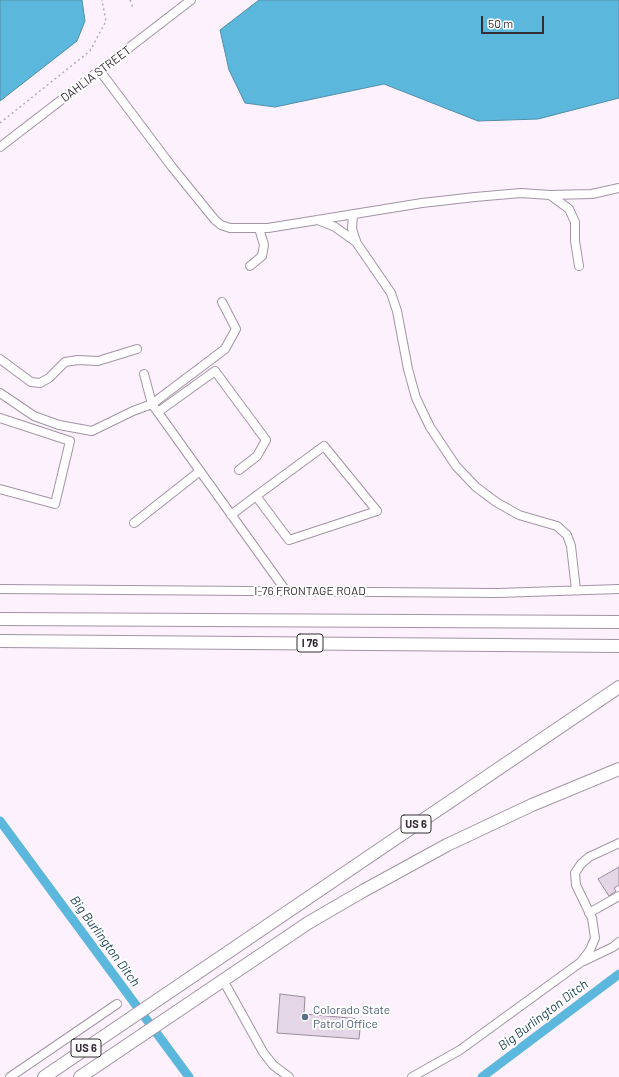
<!DOCTYPE html>
<html>
<head>
<meta charset="utf-8">
<style>
	body { margin:0 }
	#map { position:relative; width:619px; height:1077px; overflow:hidden; background:#fdf1fe; font-family:Barlow,sans-serif }
	canvas { display:block }
	.scale { position:absolute; left:481px; top:16px; width:63px; height:18px; box-sizing:border-box; border:2px solid #342e34; border-top:0; padding-left:5px; font-size:12px; line-height:14px; white-space:nowrap; color:#342e34; -webkit-text-stroke:3px #fff; paint-order:stroke }
</style>
</head>
<body>
<div id="map">
<canvas width="619" height="1077"></canvas>
<div class="scale">50 m</div>
</div>
<script>
const context = document.querySelector('canvas').getContext('2d');
context.lineJoin = 'round';
function fill(path, color) { context.fillStyle = color; context.fill(path, 'evenodd'); }
const toPath = rows => new Path2D(rows.map(r => 'M' + r).join(''));
function stroke(path, color, width, dash) { context.strokeStyle = color; context.lineWidth = width; context.lineCap = dash ? 'butt' : 'round'; context.setLineDash(dash || []); context.stroke(path); }
function write(font, color, halo, rows, align = 'center') {
  context.font = font + ' Barlow,sans-serif'; context.lineWidth = 4; context.setLineDash([]); context.textBaseline = 'middle'; context.strokeStyle = halo; context.fillStyle = color; for (const [text, x, y, turn = 0] of rows) {
    context.save(); context.translate(x, y); context.rotate((+turn || 0) * Math.PI / 180); context.textAlign = isNaN(turn) ? turn : align; if (halo) context.strokeText(text, 0, 0); context.fillText(text, 0, 0); context.restore();
  }
}
const water = toPath([
	[0,0,82,0,85,21,77,41,0,101,0,0],
	[259,0,619,0,619,98,538,119,478,121,384,84,275,107,245,103,229,70,220,30,259,0]
]);
const canal = toPath([
	[0,821,189,1077],
	[482,1077,619,974]
]);
const building = toPath([
	[619,867,619,885,614,888,616,891,609,896,598,879,619,867],
	[280,994,305,997,304,1014,361,1019,359,1039,277,1033,280,994]
]);
const path = toPath([
	[130,0,133,8],
	[0,123,90,51,106,21,102,0]
]);
const minor = toPath([
	[100,71,172,167,215,220,221,225,230,228,268,228,422,203,475,197,521,193,550,195,569,209,575,222,575,241,579,266],
	[0,147,191,0],
	[550,195,592,194,619,188],
	[353,214,352,229,356,241],
	[318,220,335,227,356,242,391,293,397,311,408,369,416,398,430,427,456,466,476,487,496,502,519,515,557,526,567,535,571,546,576,590],
	[250,266,262,256,264,245,259,228],
	[0,359,31,382,40,383,49,378,65,362,78,360,98,361,137,349],
	[144,374,152,404,225,349,236,329,222,302],
	[0,393,34,416,59,425,92,431,133,411,152,404,286,591],
	[158,412,215,371,266,440,257,456,239,470],
	[0,418,70,441,55,504,0,489],
	[231,515,256,496,289,540,377,511,324,446,256,496],
	[134,523,200,471],
	[0,589,498,593,619,589],
	[589,913,619,896],
	[584,961,613,947,619,942],
	[223,980,263,1052,273,1065,289,1077],
	[10,1077,117,1004],
	[412,1077,460,1050,581,962,590,950,595,938,592,918,576,885,575,873,581,864,589,857,619,843]
]);
const highway = toPath([
	[0,619,619,622],
	[0,641,619,646],
	[44,1077,619,687],
	[80,1077,308,923,363,891,447,845,532,805,619,769]
]);
const markers = [
	[305,1017,4,"#5c6f8a"]
];
const shields = [
	[310,643,26],
	[416,824,30],
	[86,1048,30]
];
const shieldNames = [
	["I 76",310,643],
	["US 6",416,824],
	["US 6",86,1048]
];
const streetNames = [
	["DAHLIA STREET",96,74,-37],
	["I-76 FRONTAGE ROAD",310,591]
];
const serviceNames = [
	["Colorado State",313,1010],
	["Patrol Office",313,1024]
];
const waterNames = [
	["Big Burlington Ditch",105,941,54],
	["Big Burlington Ditch",543,1015,-37]
];
fill(water, '#5cb7dd');
stroke(water, '#508eaa', 1);
stroke(canal, '#5cb7dd', 9);
fill(building, '#e5d6e7');
stroke(building, '#9a8c9b', 1);
stroke(minor, '#a294a3', 10);
stroke(highway, '#a294a3', 14);
stroke(path, '#b4aab5', 1.5, [2, 3]);
stroke(minor, '#fff', 8);
stroke(highway, '#fff', 12);
for (const [x, y, r, color] of markers) { const dot = new Path2D(); dot.arc(x, y, r, 0, 2 * Math.PI); context.fillStyle = color; context.fill(dot); stroke(dot, '#fff', 1.5); }
for (const [x, y, w] of shields) { const box = new Path2D(); box.roundRect(x - w / 2, y - 9, w, 18, 3); context.fillStyle = '#fff'; context.fill(box); stroke(box, '#342e34', 1); }
write('bold 11px', '#342e34', null, shieldNames);
write('12px', '#342e34', '#fff', streetNames);
write('12px', '#4e5e75', '#fff', serviceNames, 'left');
write('italic 13px', '#153d4e', '#fff', waterNames);
</script>
</body>
</html>
